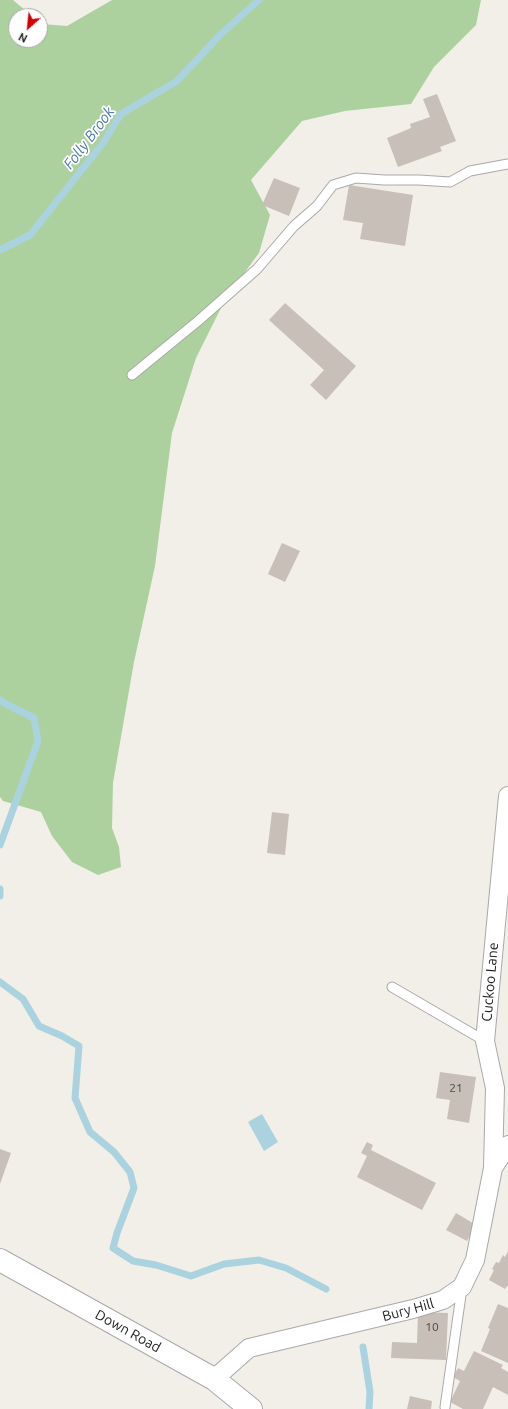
<!DOCTYPE html>
<html>
<head>
<meta charset="utf-8">
<style>
	body { margin:0 }
	#map { position:relative; width:508px; height:1409px; overflow:hidden; background:#f2efe9; font-family:Ubuntu,sans-serif }
	canvas { display:block }
	.north { position:absolute; left:8px; top:8px; width:40px; height:40px; box-sizing:border-box; background:#fff; border:1px solid #a7a7a7; border-radius:50%; rotate:207deg; font-size:11px; font-weight:700; line-height:16px; text-align:center; color:#222 }
	.north::after { content:''; display:block; margin:auto; width:14px; height:18px; background:#d40000; clip-path:polygon(50% 0,100% 100%,50% 72%,0 100%) }
</style>
</head>
<body>
<div id="map">
<canvas width="508" height="1409"></canvas>
<div class="north">N</div>
</div>
<script>
const context = document.querySelector('canvas').getContext('2d');
context.lineJoin = 'round';
function fill(path, color) { context.fillStyle = color; context.fill(path, 'evenodd'); }
const toPath = rows => new Path2D(rows.map(r => 'M' + r).join(''));
function stroke(path, color, width, dash) { context.strokeStyle = color; context.lineWidth = width; context.lineCap = dash ? 'butt' : 'round'; context.setLineDash(dash || []); context.stroke(path); }
function write(font, color, halo, rows, align = 'center') {
  context.font = font + ' Ubuntu,sans-serif'; context.lineWidth = 3.5; context.setLineDash([]); context.textBaseline = 'middle'; context.strokeStyle = halo; context.fillStyle = color; for (const [text, x, y, turn = 0] of rows) {
    context.save(); context.translate(x, y); context.rotate((+turn || 0) * Math.PI / 180); context.textAlign = isNaN(turn) ? turn : align; if (halo) context.strokeText(text, 0, 0); context.fillText(text, 0, 0); context.restore();
  }
}
const forest = toPath([
	[0,0,13,0,32,16,16,16,16,40,40,40,40,23,42,24,67,26,112,0,481,0,476,25,434,67,411,104,345,111,302,121,251,180,270,215,259,253,226,298,196,358,172,433,155,566,134,662,113,783,112,828,119,847,121,867,98,875,72,862,52,836,41,812,3,801,0,797]
]);
const water = toPath([
	[262,1114,278,1142,264,1151,248,1122]
]);
const stream = toPath([
	[0,250,30,235,103,143,121,114,177,81,221,34,259,0],
	[0,700,6,704,34,718,38,741,0,845],
	[0,889,0,896],
	[0,982,23,999,39,1026,62,1036,79,1046,75,1098,90,1132,114,1152,130,1172,134,1188,117,1233,113,1248,133,1261,156,1265,191,1276,224,1264,259,1260,286,1268,326,1289],
	[363,1347,370,1392,369,1409]
]);
const building = toPath([
	[437,94,456,141,440,147,442,151,398,167,387,138,411,128,410,124,430,117,423,99],
	[274,178,300,188,289,216,262,205],
	[349,185,413,195,405,246,360,239,363,223,343,220],
	[285,303,356,366,326,400,310,385,324,370,269,320],
	[282,543,300,551,285,582,268,574],
	[272,812,289,814,285,855,267,853],
	[440,1072,476,1077,469,1123,447,1119,450,1100,436,1098],
	[367,1142,373,1145,371,1150,436,1183,422,1210,357,1177,367,1156,361,1153],
	[0,1149,11,1153,0,1184],
	[456,1213,476,1225,467,1241,446,1230],
	[508,1251,508,1285,505,1289,489,1280,494,1270,492,1269,496,1262,499,1263,503,1255,505,1257],
	[498,1304,508,1308,508,1363,481,1351,490,1329,488,1328],
	[418,1312,448,1313,446,1360,391,1358,392,1342,417,1343],
	[474,1351,503,1365,501,1368,508,1372,508,1395,493,1387,483,1409,463,1409,450,1402,460,1381,453,1377,458,1368,464,1371],
	[410,1396,432,1401,431,1409,407,1409]
]);
const service = toPath([
	[132,375,198,321,257,269,294,226,317,206,333,185,356,178,384,180,419,180,450,182,470,171,508,164],
	[392,987,485,1041],
	[445,1407,462,1288]
]);
const minor = toPath([
	[493,1168,495,1088,485,1041,508,796],
	[214,1379,249,1348,413,1309,443,1300,462,1287,475,1260,493,1168,508,1145]
]);
const tertiary = toPath([
	[0,1260,214,1379,251,1409]
]);
const numberNames = [
	["21",456,1088],
	["10",432,1327]
];
const streetNames = [
	["Cuckoo Lane",490,982,-85],
	["Bury Hill",408,1310,-15],
	["Down Road",128,1331,29]
];
const waterNames = [
	["Folly Brook",89,138,-53]
];
fill(forest, '#add19e');
fill(water, '#aad3df');
stroke(stream, '#aad3df', 7);
fill(building, '#c7bfb8');
stroke(service, '#a9a9a9', 11);
stroke(minor, '#a9a9a9', 20);
stroke(tertiary, '#a9a9a9', 24);
stroke(service, '#fff', 9);
stroke(minor, '#fff', 18);
stroke(tertiary, '#fff', 22);
write('12px', '#4b4948', null, numberNames);
write('14px', '#222', '#fff', streetNames);
write('italic 15px', '#4a7aab', '#fff', waterNames);
</script>
</body>
</html>
